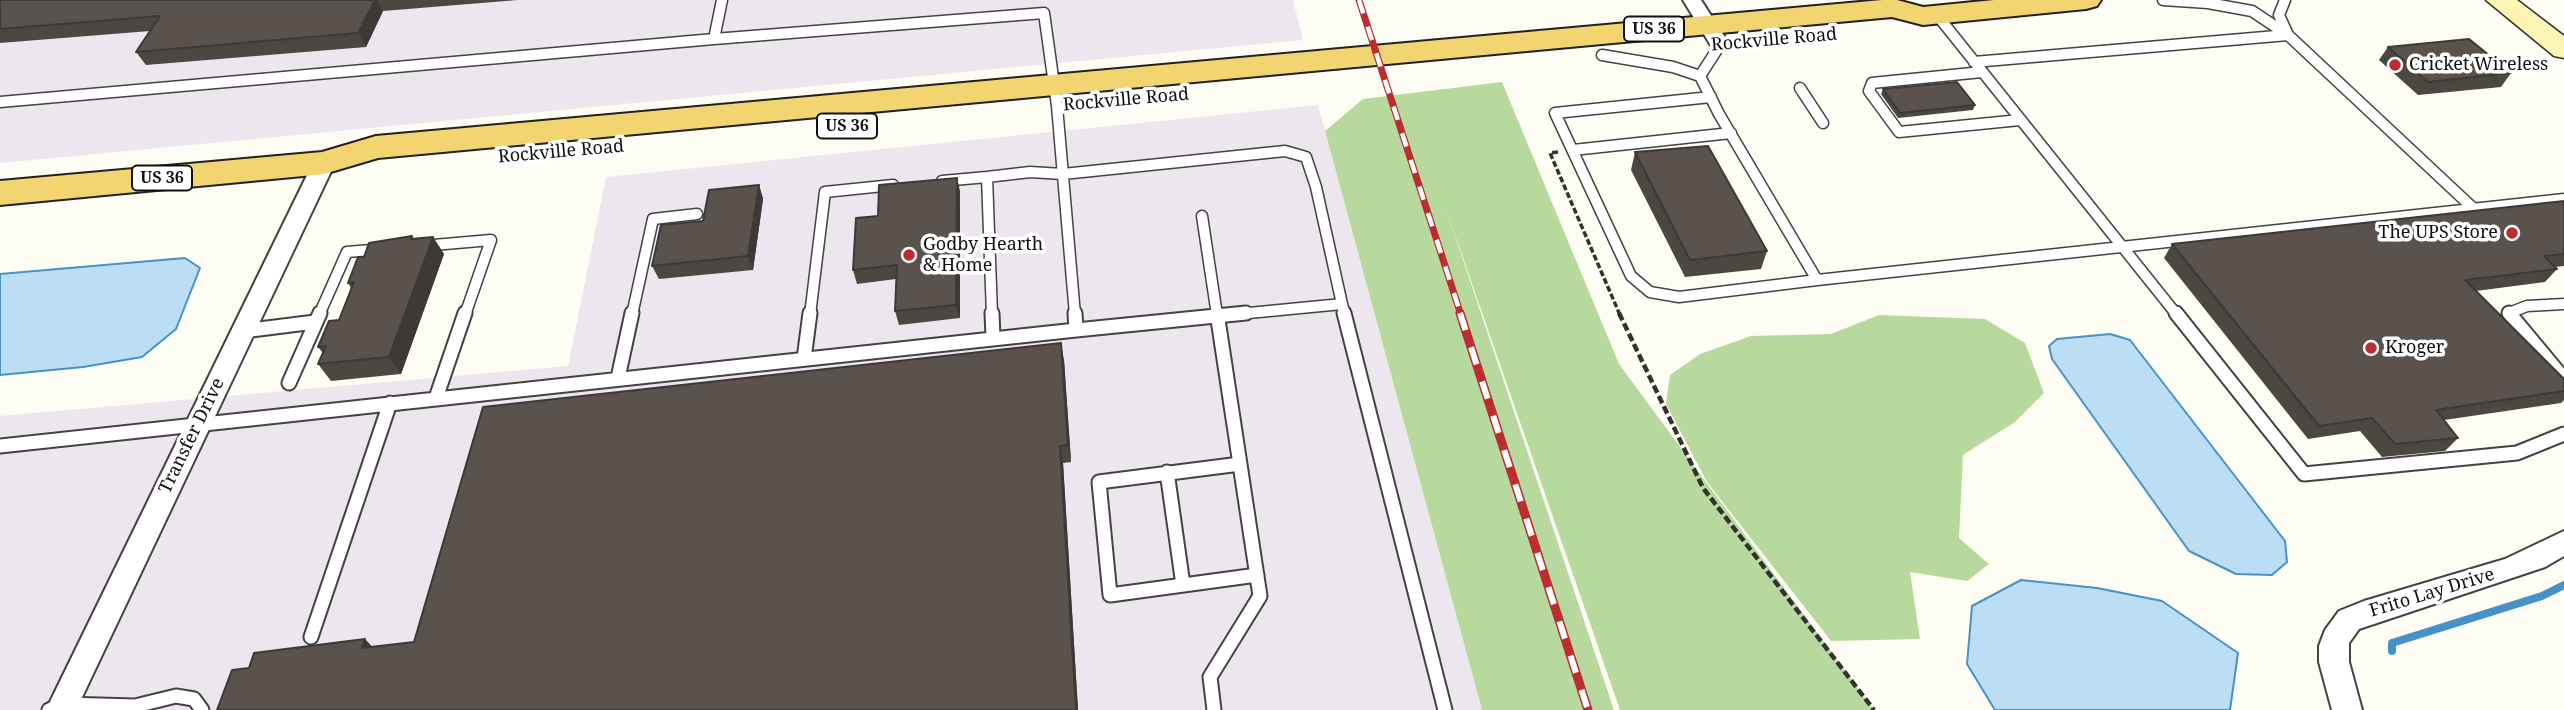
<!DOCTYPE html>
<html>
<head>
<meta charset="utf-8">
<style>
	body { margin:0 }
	canvas { display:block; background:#fefdf4 }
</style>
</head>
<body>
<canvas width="2564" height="710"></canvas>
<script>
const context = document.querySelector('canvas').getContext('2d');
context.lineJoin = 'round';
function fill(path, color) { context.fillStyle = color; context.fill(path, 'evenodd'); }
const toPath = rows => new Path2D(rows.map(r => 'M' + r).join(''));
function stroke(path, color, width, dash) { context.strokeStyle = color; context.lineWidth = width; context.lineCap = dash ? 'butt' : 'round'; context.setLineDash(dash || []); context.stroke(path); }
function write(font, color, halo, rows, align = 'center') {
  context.font = font + ' "Noto Serif",serif'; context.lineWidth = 7; context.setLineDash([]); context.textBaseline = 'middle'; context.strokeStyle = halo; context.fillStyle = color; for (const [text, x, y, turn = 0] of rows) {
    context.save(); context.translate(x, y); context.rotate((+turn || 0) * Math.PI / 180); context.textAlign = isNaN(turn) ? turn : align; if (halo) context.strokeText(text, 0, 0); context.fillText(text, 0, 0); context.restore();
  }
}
const industrial = toPath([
	[0,0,1293,0,1303,40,0,163],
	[1318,105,1482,710,0,710,0,416,568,366,606,177]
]);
const forest = toPath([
	[1502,82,1619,364,1874,710,1620,710,1445,206,1614,710,1482,710,1325,131,1363,99],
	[1879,315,1985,319,2025,343,2044,393,2015,422,1963,455,1959,538,1989,564,1967,581,1910,572,1920,639,1831,641,1707,482,1666,404,1670,375,1700,354,1751,336,1831,334]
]);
const water = toPath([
	[185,258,200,268,176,329,142,357,83,367,0,375,0,274,185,258],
	[2110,334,2130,340,2285,541,2287,562,2272,575,2236,574,2189,551,2052,359,2049,346,2057,339,2110,334],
	[2021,580,2097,588,2162,601,2238,653,2230,710,1995,710,1967,664,1972,606,2021,580]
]);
const stream = toPath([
	[2392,651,2392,643,2542,596,2564,585]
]);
const pathFar1 = toPath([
	[1558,152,1550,153,1620,315]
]);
const path = toPath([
	[1619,313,1703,488,1874,710]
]);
const serviceFar1 = toPath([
	[2163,0,2208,3,2252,11,2288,35,2474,209],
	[2285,0,2279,15,2288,35],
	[1937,15,2177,315],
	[714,39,1044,13,1057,106,1075,315],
	[1602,55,1673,67,1700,76,1719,114,1817,280,2564,199],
	[1974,62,2288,35],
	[1982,72,1872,83,1869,91,1899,132,2020,120],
	[1700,76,1720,45],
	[1800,88,1823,123],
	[1711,97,1555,113,1631,276,1650,292,1679,297,1817,280],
	[0,102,714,39,722,0],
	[1573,150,1731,133],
	[942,181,987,177],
	[1202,216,1217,315],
	[422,246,491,240,465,315],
	[319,315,347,252,383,249],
	[632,315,653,219,697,214],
	[810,315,825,192,893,185],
	[992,315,987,177,1030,172,1063,174,1285,151,1306,157,1316,187,1342,304],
	[1228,315,1342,304,1345,315],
	[2511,315,2509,313,2527,306,2564,304]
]);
const service = toPath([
	[992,313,993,338],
	[1075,313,1076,330,1246,313],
	[1344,313,1445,710],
	[2176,313,2304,474,2517,453,2564,434],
	[2509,313,2564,379],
	[243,331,315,322],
	[804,359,810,313],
	[618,378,632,313],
	[289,383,320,313],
	[436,398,465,313],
	[0,446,1076,330],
	[1240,464,1099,482,1110,595,1257,575],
	[1167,472,1183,585],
	[311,637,390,403],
	[135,706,176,696,194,699,202,710],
	[49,710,64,704,135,706,133,710],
	[1214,710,1210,677,1260,596,1217,313]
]);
const minor = toPath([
	[1683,0,1701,0,1730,45,1727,49,1713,49,1683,0],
	[324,156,332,158,335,163,76,710,46,710,313,163,316,158,324,156],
	[2564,531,2564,556,2545,567,2359,629,2349,643,2349,662,2362,710,2332,710,2319,662,2319,646,2325,630,2339,611,2364,601,2505,559,2564,531]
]);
const secondary = toPath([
	[2486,0,2517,0,2564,36,2564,58,2554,56,2486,0]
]);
const primary = toPath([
	[1882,0,1897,0,1923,7,1994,0,2101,0,2097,6,2086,9,1923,25,1892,17,378,158,324,174,0,205,0,181,322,152,376,136,1882,0]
]);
const railFar1 = toPath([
	[1359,0,1461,315]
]);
const rail = toPath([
	[1460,313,1588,710]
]);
const wall = toPath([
	[0,0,518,0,383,11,366,47,146,65,136,52,150,31,0,43],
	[2388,47,2511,73,2501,87,2418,95,2379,60],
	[1883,89,1975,105,1973,110,1898,118,1881,94],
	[1635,152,1767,251,1761,269,1685,277,1631,170],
	[759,185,763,199,753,270,659,279,652,266,703,221],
	[960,191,960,318,899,325,895,311,896,279,857,284,853,270,878,216],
	[2564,201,2564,266,2555,267,2557,269,2545,282,2476,291,2564,379,2564,400,2561,403,2444,420,2458,438,2445,451,2382,457,2360,431,2308,439,2164,258,2172,244],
	[412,236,414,239,433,237,444,254,401,374,331,381,318,364,323,353,318,347,339,320,351,288,348,283,364,257],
	[1064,360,1071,462,1063,463,1078,710,249,668,372,647,414,642]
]);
const shadedWall = toPath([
	[375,0,377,0,383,11,366,47,358,33],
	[957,178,960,191,960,318,956,305],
	[759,185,763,199,753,270,748,256],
	[433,237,444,254,401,374,389,357],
	[1061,343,1064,360,1071,462,1068,445],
	[1060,446,1063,463,1078,710,1076,710],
	[365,639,380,655,362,648]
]);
const building = toPath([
	[0,0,375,0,358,33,136,52,160,16,0,29,0,0],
	[2469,39,2511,73,2428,82,2388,47,2469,39],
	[1957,82,1975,105,1900,113,1883,89,1957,82],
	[1708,146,1767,251,1690,260,1635,152,1708,146],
	[957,178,956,305,895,311,897,265,853,270,856,218,878,216,879,185,957,178],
	[759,185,748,256,652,266,661,225,703,221,709,190,759,185],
	[2564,201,2564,254,2544,256,2557,269,2465,280,2564,379,2564,391,2436,410,2458,438,2395,444,2372,418,2319,426,2172,244,2564,201],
	[412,236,411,239,433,237,389,357,318,364,326,346,318,347,329,321,339,320,354,282,348,283,358,257,364,257,369,243,412,236],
	[1061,343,1068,445,1060,446,1076,710,217,710,232,670,249,668,254,653,365,639,362,648,414,642,483,407,1061,343]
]);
const markers = [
	[2395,65,7,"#bc2d31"],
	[2512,233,7,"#bc2d31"],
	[909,255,7,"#bc2d31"],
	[2371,348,7,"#bc2d31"]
];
const shields = [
	[1654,29,60],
	[847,126,60],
	[162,178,60]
];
const shieldNames = [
	["US 36",1654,29],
	["US 36",847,126],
	["US 36",162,178]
];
const streetNames = [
	["Rockville Road",1774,40,-5],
	["Rockville Road",1126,100,-5],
	["Rockville Road",561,152,-5],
	["Transfer Drive",192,436,-64],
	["Frito Lay Drive",2432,593,-17]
];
const poiNames = [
	["Cricket Wireless",2409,65],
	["The UPS Store",2498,233,"right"],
	["Godby Hearth",923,245],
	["& Home",923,266],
	["Kroger",2385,348]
];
fill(industrial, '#ede6ee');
fill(forest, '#b7d99e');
fill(water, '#bbdef4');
stroke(water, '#4591c8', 2);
stroke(stream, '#4591c8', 8);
stroke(serviceFar1, '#434343', 13);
stroke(service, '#434343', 17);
stroke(minor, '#434343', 4);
stroke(secondary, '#323232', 3);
stroke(primary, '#212121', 4);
stroke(pathFar1, '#323232', 3.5, [6, 2.5]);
stroke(path, '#323232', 4.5, [8, 3.5]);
stroke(serviceFar1, '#fff', 10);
stroke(service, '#fff', 13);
fill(minor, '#fff');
fill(secondary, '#fbf4b2');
fill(primary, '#f2d570');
stroke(railFar1, '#bc2d31', 7);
stroke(rail, '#bc2d31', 9);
stroke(railFar1, '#fff', 4.5, [14]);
stroke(rail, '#fff', 6, [18]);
fill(wall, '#4d4742');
fill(shadedWall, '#3e3936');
fill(building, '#59524d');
stroke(building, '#3e3936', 2);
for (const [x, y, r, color] of markers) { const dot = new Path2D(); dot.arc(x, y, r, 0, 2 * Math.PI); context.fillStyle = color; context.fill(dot); stroke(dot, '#fff', 2.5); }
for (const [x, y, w] of shields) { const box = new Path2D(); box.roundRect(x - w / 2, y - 12.5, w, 25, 5); context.fillStyle = '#fff'; context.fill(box); stroke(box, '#101010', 2); }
write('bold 16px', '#101010', null, shieldNames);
write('18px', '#101010', '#fff', streetNames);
write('18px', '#101010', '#fff', poiNames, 'left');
</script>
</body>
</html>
